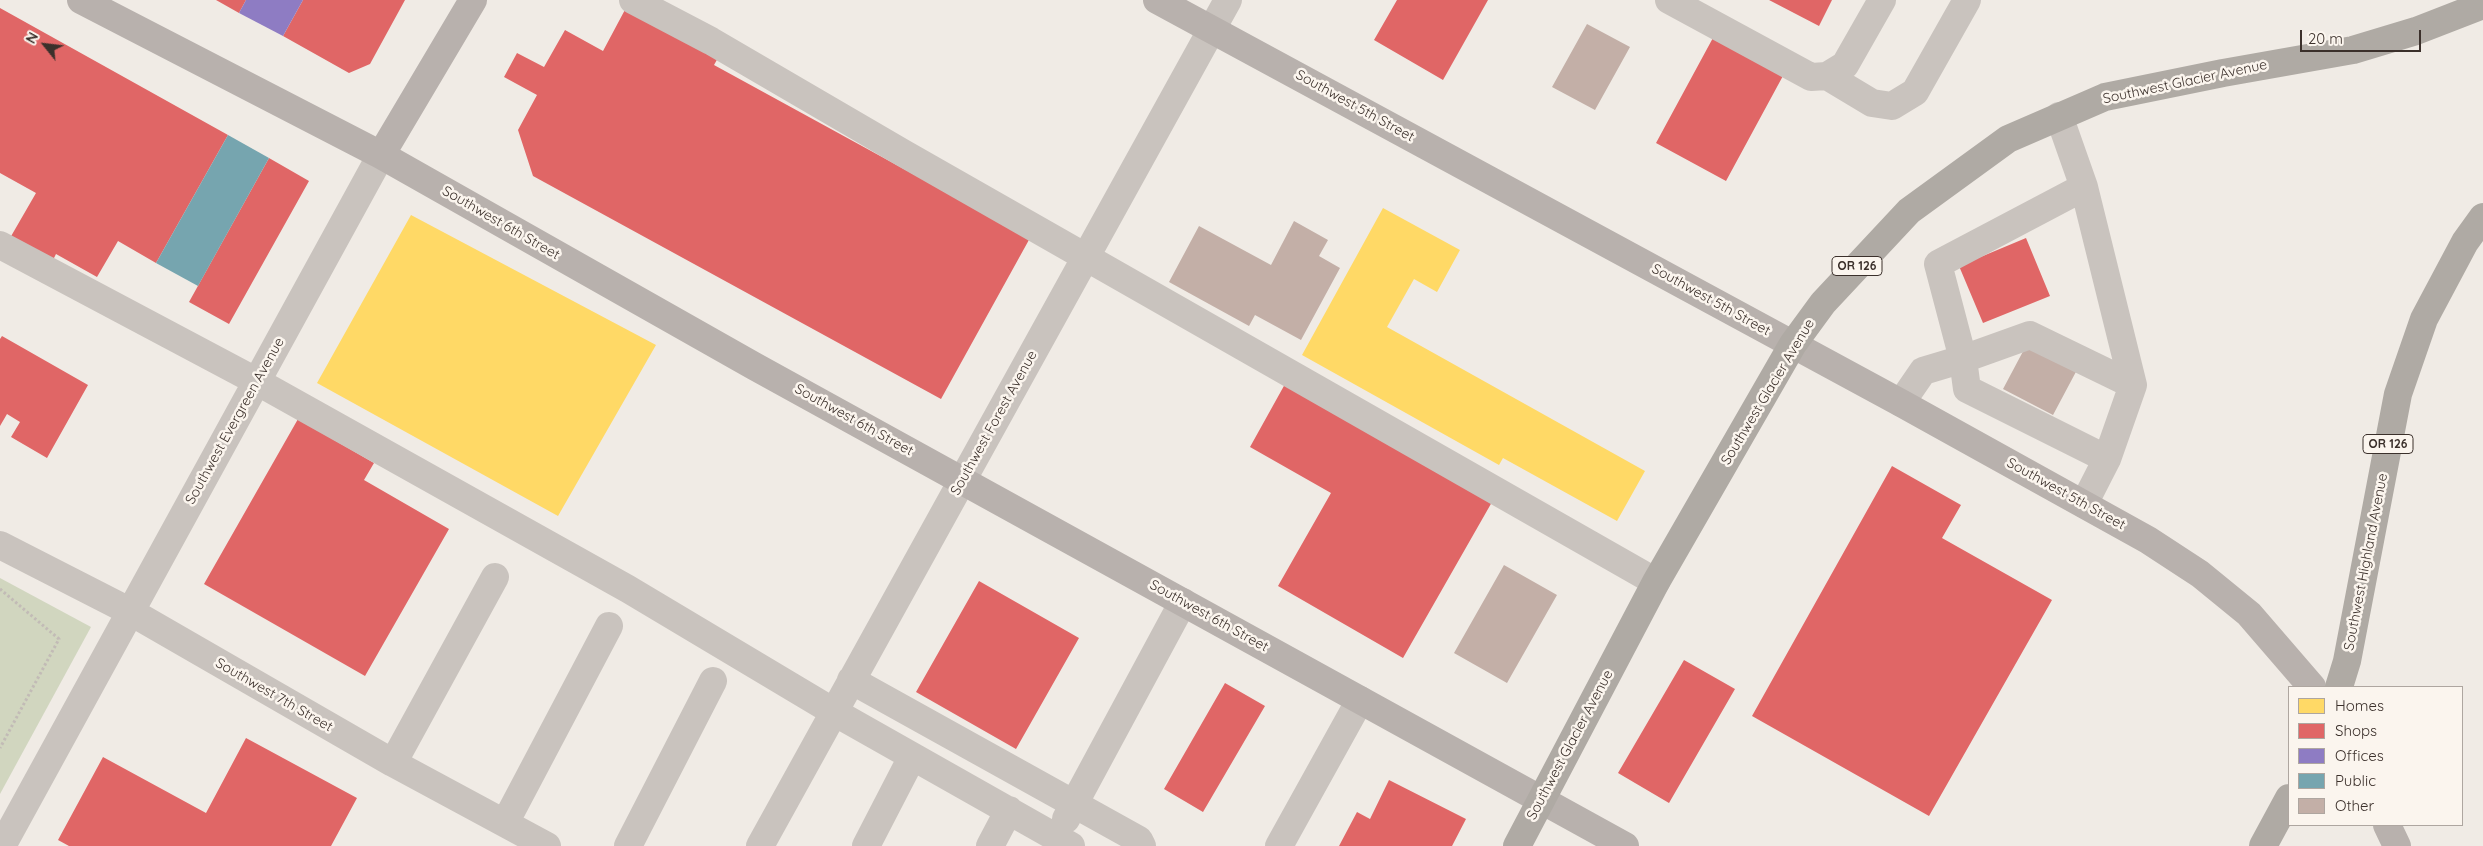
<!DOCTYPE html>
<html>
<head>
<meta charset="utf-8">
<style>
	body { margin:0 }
	#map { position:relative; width:2483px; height:846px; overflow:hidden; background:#f0ebe5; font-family:Quicksand,sans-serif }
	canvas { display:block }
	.legend { position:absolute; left:2288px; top:686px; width:175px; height:140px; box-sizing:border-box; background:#fbf5ee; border:1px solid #aea6a0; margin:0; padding:6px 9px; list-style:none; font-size:15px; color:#3b302b }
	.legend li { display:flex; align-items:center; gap:10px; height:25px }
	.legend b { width:25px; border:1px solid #aea6a0 }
	.north { position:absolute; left:20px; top:20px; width:50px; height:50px; -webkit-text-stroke:4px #fbf5ee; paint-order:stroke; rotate:299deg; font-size:14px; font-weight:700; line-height:20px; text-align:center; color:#3b302b }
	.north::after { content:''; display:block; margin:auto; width:18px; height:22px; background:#3b302b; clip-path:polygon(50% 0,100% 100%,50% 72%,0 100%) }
	.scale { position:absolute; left:2300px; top:30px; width:121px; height:22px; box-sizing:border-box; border:2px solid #3b302b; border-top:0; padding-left:6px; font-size:15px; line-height:18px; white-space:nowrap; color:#3b302b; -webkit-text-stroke:4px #fbf5ee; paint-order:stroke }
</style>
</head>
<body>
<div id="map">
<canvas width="2483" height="846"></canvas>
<ul class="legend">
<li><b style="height:14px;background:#ffd966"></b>Homes</li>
<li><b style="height:14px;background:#e06666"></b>Shops</li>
<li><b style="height:14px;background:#8e7cc3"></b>Offices</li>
<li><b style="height:14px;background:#76a5af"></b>Public</li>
<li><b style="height:14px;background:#c3afa7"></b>Other</li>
</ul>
<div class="north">N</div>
<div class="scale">20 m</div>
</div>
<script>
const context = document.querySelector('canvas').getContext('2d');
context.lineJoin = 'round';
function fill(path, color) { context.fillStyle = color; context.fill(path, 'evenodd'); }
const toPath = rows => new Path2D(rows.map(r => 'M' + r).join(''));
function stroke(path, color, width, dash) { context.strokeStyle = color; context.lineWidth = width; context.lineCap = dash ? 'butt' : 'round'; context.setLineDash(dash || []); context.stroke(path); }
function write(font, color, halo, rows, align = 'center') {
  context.font = font + ' Quicksand,sans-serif'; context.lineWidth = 5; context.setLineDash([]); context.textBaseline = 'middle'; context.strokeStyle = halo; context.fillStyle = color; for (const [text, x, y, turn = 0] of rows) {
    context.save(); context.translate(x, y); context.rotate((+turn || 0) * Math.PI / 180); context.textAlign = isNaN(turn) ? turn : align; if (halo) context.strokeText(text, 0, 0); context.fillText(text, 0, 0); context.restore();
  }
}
const green = toPath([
	[0,578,91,627,0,794]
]);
const homes = toPath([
	[1383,208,1460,250,1437,292,1414,279,1387,327,1645,471,1617,521,1503,458,1499,465,1302,355],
	[411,215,656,345,558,516,317,383]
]);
const shops = toPath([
	[216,0,246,0,239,13],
	[303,0,405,0,370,64,349,73,283,36],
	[1397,0,1488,0,1443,80,1374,40],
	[1769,0,1832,0,1819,26],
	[627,6,719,56,714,65,1030,238,941,399,533,176,518,130,537,95,504,77,517,53,544,67,565,30,603,51],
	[0,8,228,135,156,263,118,241,97,277,56,254,52,262,10,238,36,193,0,173],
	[1714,36,1784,74,1726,181,1656,143],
	[269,158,309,181,229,324,189,302],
	[2026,238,2050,296,1983,323,1959,266],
	[2,336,88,385,47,458,11,437,20,422,7,414,0,426,0,339],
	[1285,384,1492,502,1403,658,1278,586,1331,493,1250,447],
	[298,419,374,463,364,480,449,529,365,676,204,584],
	[1892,466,1961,505,1942,538,2052,600,1929,816,1752,716],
	[979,581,1079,638,1016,749,916,692],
	[1684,660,1735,689,1669,803,1618,773],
	[1225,683,1265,706,1203,812,1164,789],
	[246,738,357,798,331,846,69,846,58,840,103,757,206,813],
	[1389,780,1466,819,1452,846,1339,846,1357,812,1370,819]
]);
const offices = toPath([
	[246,0,303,0,283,36,239,13]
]);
const public = toPath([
	[228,135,269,158,198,286,156,263]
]);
const building = toPath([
	[1587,24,1630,47,1595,110,1552,87],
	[1294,221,1328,240,1319,256,1340,268,1301,340,1255,315,1249,326,1169,282,1199,226,1271,265],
	[2028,342,2078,368,2053,415,2003,389],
	[1504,565,1557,595,1507,683,1454,653]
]);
const path = toPath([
	[0,589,59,639,0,748]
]);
const minor = toPath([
	[633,0,711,41,903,153,1656,582],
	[1669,0,1811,77,1827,76,1845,65,1882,0],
	[1827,76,1872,103,1892,106,1915,92,1967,0],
	[2059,116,2084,187],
	[0,245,256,381,628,589,834,712,1071,846],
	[1901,403,1923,371,1963,359,1967,389,2107,459],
	[2084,504,2107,459,2133,385,2084,187,1938,264,1963,359,2030,335,2133,385],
	[0,545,131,612,393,763,547,846],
	[851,680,1139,840,1142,846],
	[393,763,495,577],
	[1066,819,1183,602],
	[505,823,609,626],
	[2,846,381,155],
	[628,846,713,681],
	[760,846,1228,0],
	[866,846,912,757],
	[990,846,1009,810],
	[1279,846,1360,700]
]);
const major = toPath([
	[81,0,381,155,754,366,1625,846],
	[1157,0,1901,403,2148,540,2200,574,2249,614,2312,687],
	[381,155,473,0],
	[2387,825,2397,846]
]);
const highway = toPath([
	[2339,687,2347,661,2398,394,2424,319,2465,242,2483,217],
	[1517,846,1656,582,1793,344,1823,303,1909,211,2008,139,2105,97,2223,73,2353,50,2416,31,2483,5],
	[2263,846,2289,798]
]);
const shields = [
	[1857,266,50],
	[2388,444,50]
];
const shieldNames = [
	["OR 126",1857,266],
	["OR 126",2388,444]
];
const streetNames = [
	["Southwest Glacier Avenue",2185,82,-12],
	["Southwest 5th Street",1355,106,29],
	["Southwest 6th Street",501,223,30],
	["Southwest 5th Street",1711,300,29],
	["Southwest Glacier Avenue",1768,392,-59],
	["Southwest 6th Street",854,420,29],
	["Southwest Evergreen Avenue",235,421,-61],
	["Southwest Forest Avenue",994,423,-61],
	["Southwest 5th Street",2066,494,29],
	["Southwest Highland Avenue",2366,562,-79],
	["Southwest 6th Street",1209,616,29],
	["Southwest 7th Street",274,695,30],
	["Southwest Glacier Avenue",1570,745,-62]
];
fill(green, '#d1d6bf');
fill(homes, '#ffd966');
fill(shops, '#e06666');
fill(offices, '#8e7cc3');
fill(public, '#76a5af');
fill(building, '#c3afa7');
stroke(path, '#c2bbb6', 3, [2.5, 2.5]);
stroke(minor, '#c9c3be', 28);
stroke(major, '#b8b1ad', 28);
stroke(highway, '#afaaa4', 28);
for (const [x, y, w] of shields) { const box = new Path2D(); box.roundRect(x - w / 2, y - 9.5, w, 19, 4); context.fillStyle = '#fbf5ee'; context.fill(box); stroke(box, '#3b302b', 1); }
write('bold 12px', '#3b302b', null, shieldNames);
write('14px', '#3b302b', '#fbf5ee', streetNames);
</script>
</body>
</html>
